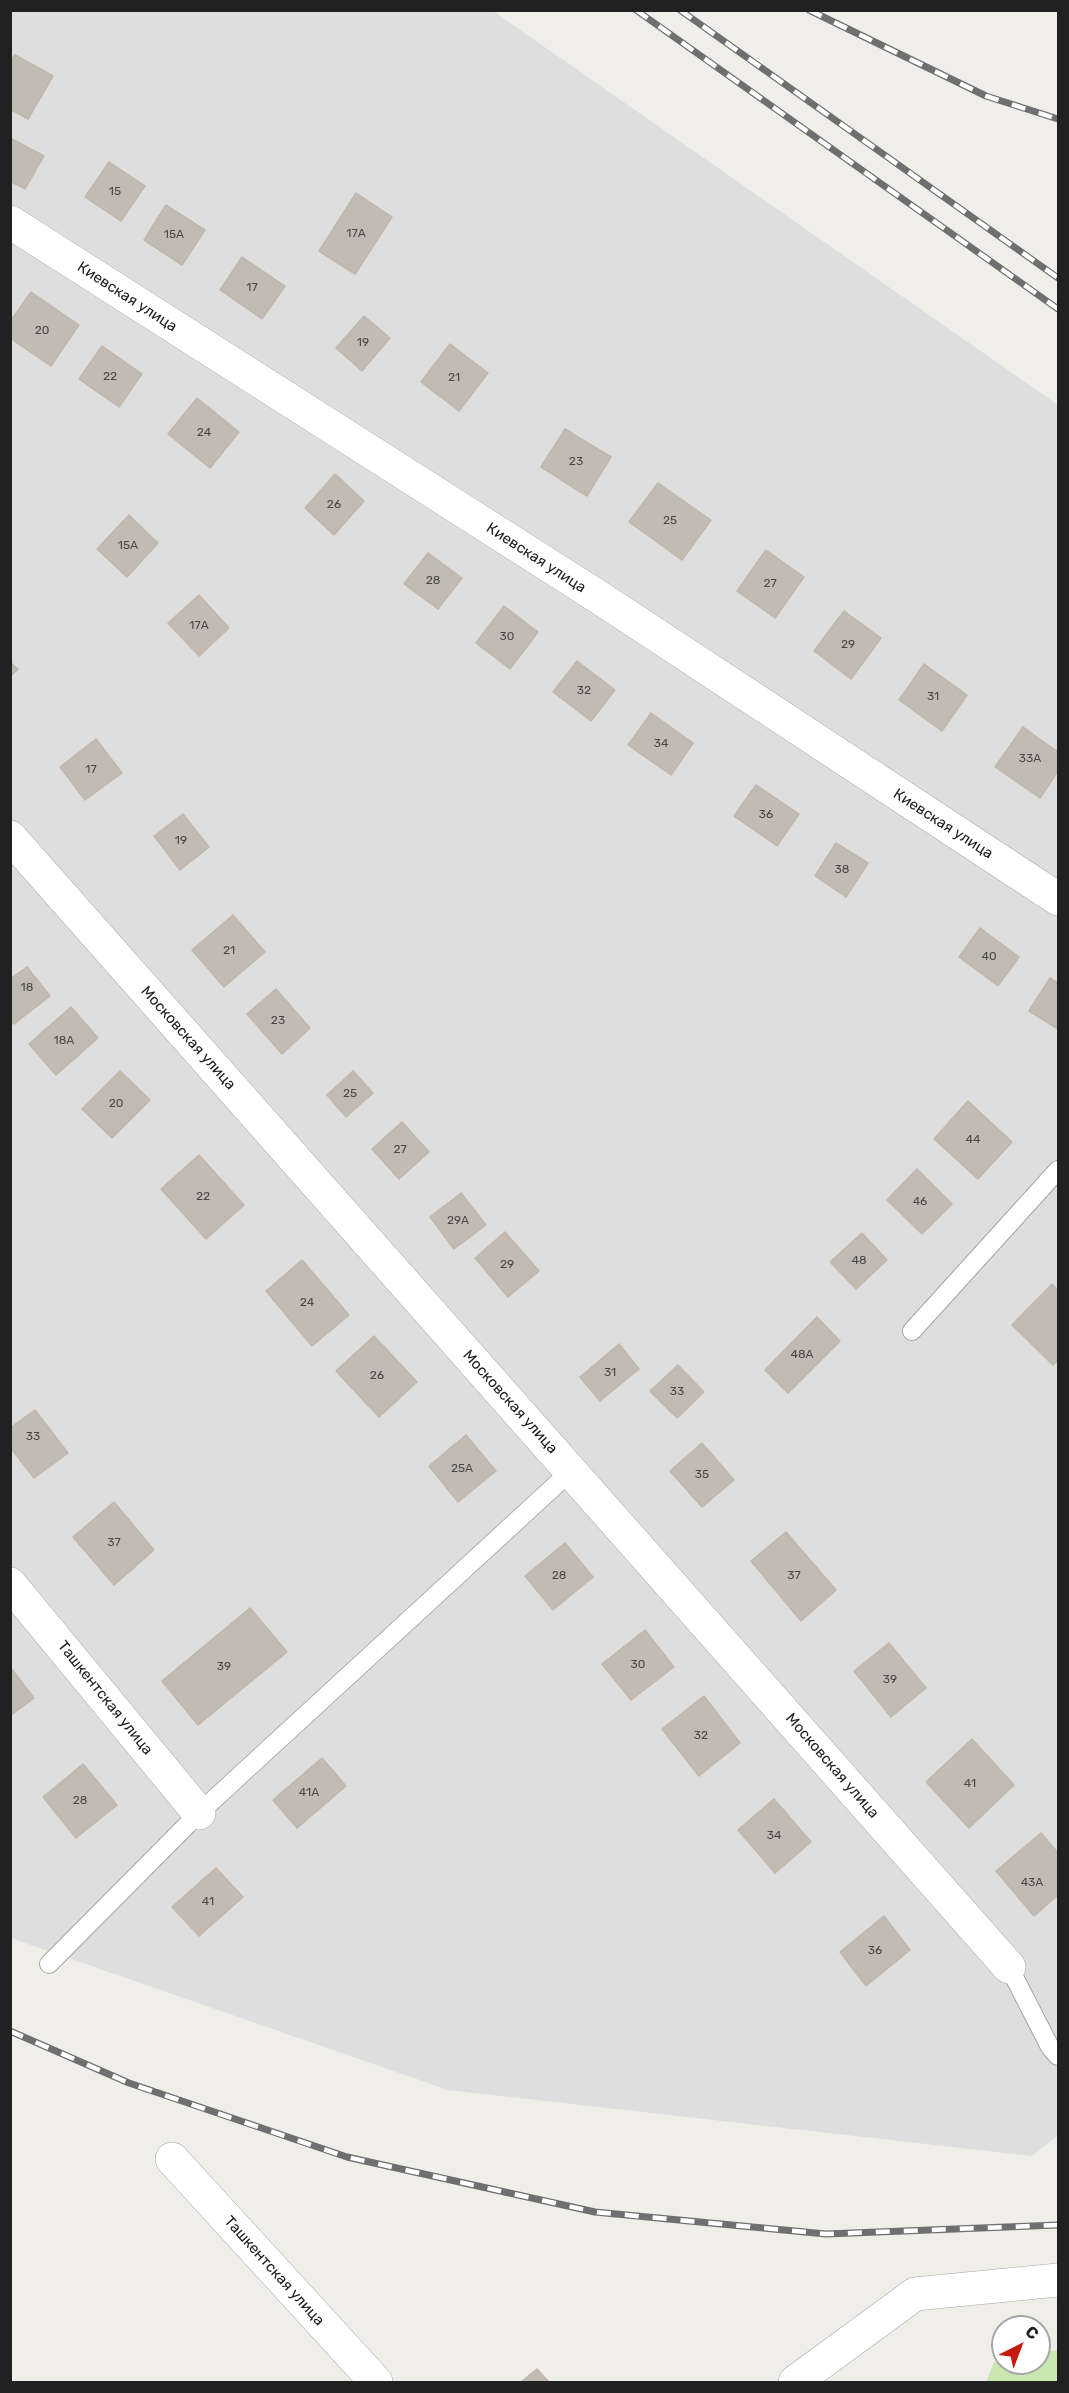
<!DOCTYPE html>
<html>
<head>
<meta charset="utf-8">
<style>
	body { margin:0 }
	#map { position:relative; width:1069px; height:2393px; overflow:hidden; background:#f0eee8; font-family:Rubik,sans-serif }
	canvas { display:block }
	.frame { position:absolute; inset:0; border:12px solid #212121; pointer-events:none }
	.north { position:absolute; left:991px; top:2315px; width:60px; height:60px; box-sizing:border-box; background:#fff; border:2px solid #a6a6a6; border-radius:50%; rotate:42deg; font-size:16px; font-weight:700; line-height:24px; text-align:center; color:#212121 }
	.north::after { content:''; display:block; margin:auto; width:21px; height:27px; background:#c51a0c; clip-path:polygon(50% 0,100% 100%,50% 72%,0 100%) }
</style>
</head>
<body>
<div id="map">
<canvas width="1069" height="2393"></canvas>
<div class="frame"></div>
<div class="north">С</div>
</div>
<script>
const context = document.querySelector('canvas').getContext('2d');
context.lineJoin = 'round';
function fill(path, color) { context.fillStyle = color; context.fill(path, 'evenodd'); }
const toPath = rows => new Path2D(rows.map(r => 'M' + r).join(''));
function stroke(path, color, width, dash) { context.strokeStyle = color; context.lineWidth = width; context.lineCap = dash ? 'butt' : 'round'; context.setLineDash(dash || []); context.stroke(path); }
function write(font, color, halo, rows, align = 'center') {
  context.font = font + ' Rubik,sans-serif'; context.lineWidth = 4.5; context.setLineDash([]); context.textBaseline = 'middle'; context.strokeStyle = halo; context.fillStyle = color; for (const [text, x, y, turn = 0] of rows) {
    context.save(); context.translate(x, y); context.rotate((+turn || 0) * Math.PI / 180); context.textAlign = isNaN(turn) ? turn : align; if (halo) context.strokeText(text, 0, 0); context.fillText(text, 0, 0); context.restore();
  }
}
const residential = toPath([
	[11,11,493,11,1058,405,1058,2135,1032,2156,448,2090,11,1938]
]);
const grass = toPath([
	[1058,2350,1058,2382,986,2382,994,2362,1003,2360,1003,2363,1039,2363,1039,2353]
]);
const building = toPath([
	[15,55,53,76,28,119,10,109,10,62,15,55],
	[10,138,44,156,25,189,10,181,10,138],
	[109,162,145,186,121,221,85,197,109,162],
	[356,193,392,217,355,274,319,251,356,193],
	[166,205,205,230,182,265,144,240,166,205],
	[242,257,285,286,262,319,220,290,242,257],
	[31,292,79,325,51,366,10,338,10,322,31,292],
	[364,316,390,338,362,371,336,348,364,316],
	[450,344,488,373,459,411,421,382,450,344],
	[102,346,142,374,119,407,79,379,102,346],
	[197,398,239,432,210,468,168,434,197,398],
	[565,429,611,457,587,496,541,467,565,429],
	[335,474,364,501,334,535,305,508,335,474],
	[658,483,711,520,682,560,629,522,658,483],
	[129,515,158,543,127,577,97,549,129,515],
	[766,550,804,577,775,618,737,591,766,550],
	[428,553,462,578,438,609,404,584,428,553],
	[199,595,229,628,199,656,168,623,199,595],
	[504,606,538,632,510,669,476,643,504,606],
	[844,611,881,638,851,679,814,651,844,611],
	[577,661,615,690,591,721,553,692,577,661],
	[10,662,18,669,10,677,10,662],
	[924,664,967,695,942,731,899,700,924,664],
	[651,713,693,743,671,775,628,745,651,713],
	[1023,727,1058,752,1058,771,1040,798,995,767,1023,727],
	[96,739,122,773,85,800,60,767,96,739],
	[756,785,799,814,777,846,734,816,756,785],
	[183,814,209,847,180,870,154,836,183,814],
	[836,843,868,863,846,897,815,876,836,843],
	[233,915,265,952,224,987,192,950,233,915],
	[980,928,1019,957,998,986,959,957,980,928],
	[27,967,50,996,14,1024,10,1020,10,979,27,967],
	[1050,978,1058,983,1058,1029,1029,1011,1050,978],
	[276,989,310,1028,282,1054,247,1014,276,989],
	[71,1007,98,1038,56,1075,29,1044,71,1007],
	[120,1071,150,1100,112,1138,82,1109,120,1071],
	[353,1071,373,1093,346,1117,327,1095,353,1071],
	[968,1101,1012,1142,978,1179,934,1139,968,1101],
	[402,1122,429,1152,399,1179,372,1149,402,1122],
	[199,1155,244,1205,206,1239,161,1189,199,1155],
	[917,1169,952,1204,922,1234,887,1200,917,1169],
	[461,1193,486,1225,454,1249,430,1217,461,1193],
	[505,1232,539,1271,508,1297,475,1258,505,1232],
	[862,1233,887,1260,856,1289,830,1262,862,1233],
	[302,1260,349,1315,312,1346,266,1291,302,1260],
	[1052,1284,1058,1290,1058,1360,1053,1365,1012,1325,1052,1284],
	[817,1317,840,1341,788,1393,765,1370,817,1317],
	[374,1336,417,1382,379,1417,336,1371,374,1336],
	[619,1344,639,1369,600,1401,580,1377,619,1344],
	[678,1365,704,1392,677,1418,650,1391,678,1365],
	[35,1410,68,1453,34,1478,10,1447,10,1428,35,1410],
	[466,1435,496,1471,458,1502,429,1466,466,1435],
	[702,1443,734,1480,702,1507,670,1471,702,1443],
	[114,1502,154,1550,114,1585,73,1537,114,1502],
	[786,1532,836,1590,801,1621,751,1561,786,1532],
	[565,1543,593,1577,553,1610,525,1576,565,1543],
	[250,1608,287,1652,198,1725,162,1681,250,1608],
	[645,1630,674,1667,631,1700,602,1664,645,1630],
	[889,1643,926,1688,891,1717,854,1671,889,1643],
	[10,1667,34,1698,10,1716,10,1667],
	[704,1696,740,1743,699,1776,662,1729,704,1696],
	[972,1739,1014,1785,969,1828,926,1782,972,1739],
	[322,1758,346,1786,297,1828,273,1800,322,1758],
	[83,1764,117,1805,76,1838,43,1797,83,1764],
	[774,1799,811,1842,775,1873,738,1830,774,1799],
	[1041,1833,1058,1853,1058,1895,1034,1916,996,1871,1041,1833],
	[216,1868,243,1897,199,1936,172,1907,216,1868],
	[884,1916,910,1950,866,1986,840,1952,884,1916],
	[537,2369,549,2382,521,2382,537,2369]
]);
const lane = toPath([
	[912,1331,1058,1170],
	[49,1964,199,1813,571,1471],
	[1009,1967,1050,2047,1058,2056]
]);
const street = toPath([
	[10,222,600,598,1058,899],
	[10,837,1009,1967],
	[10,1584,199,1813],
	[172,2159,376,2382],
	[795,2382,915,2294,1058,2280]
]);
const rail = toPath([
	[636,10,1058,309],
	[680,10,1058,278],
	[809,10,986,96,1058,119],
	[10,2031,129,2083,347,2157,595,2212,826,2234,1058,2225]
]);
const numberNames = [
	["15",115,192],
	["17А",356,234],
	["15А",174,235],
	["17",252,288],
	["20",42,331],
	["19",363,343],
	["22",110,377],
	["21",454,378],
	["24",204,433],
	["23",576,462],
	["26",334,505],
	["25",670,521],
	["15А",128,546],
	["28",433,581],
	["27",770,584],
	["17А",199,626],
	["30",507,637],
	["29",848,645],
	["32",584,691],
	["31",933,697],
	["34",661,744],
	["33А",1030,759],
	["17",91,770],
	["36",766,815],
	["19",181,841],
	["38",842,870],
	["21",229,951],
	["40",989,957],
	["18",27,988],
	["23",278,1021],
	["18А",64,1041],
	["25",350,1094],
	["20",116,1104],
	["44",973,1140],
	["27",400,1150],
	["22",203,1197],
	["46",920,1202],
	["29А",458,1221],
	["48",859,1261],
	["29",507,1265],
	["24",307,1303],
	["48А",802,1355],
	["31",610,1373],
	["26",377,1376],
	["33",677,1392],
	["33",33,1437],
	["25А",462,1469],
	["35",702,1475],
	["37",114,1543],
	["28",559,1576],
	["37",794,1576],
	["30",638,1665],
	["39",224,1667],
	["39",890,1680],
	["32",701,1736],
	["41",970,1784],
	["41А",309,1793],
	["28",80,1801],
	["34",774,1836],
	["43А",1032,1883],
	["41",208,1902],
	["36",875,1951]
];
const streetNames = [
	["Киевская улица",127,297,33],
	["Киевская улица",536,558,33],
	["Киевская улица",943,824,33],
	["Московская улица",188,1038,48],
	["Московская улица",510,1402,48],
	["Ташкентская улица",105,1698,51],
	["Московская улица",832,1766,49],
	["Ташкентская улица",274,2271,48]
];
fill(residential, '#dfdede');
fill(grass, '#c8e7b1');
fill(building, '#c1bbb4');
stroke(building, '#c1b6ab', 1.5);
stroke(lane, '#a5a5a5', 20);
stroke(street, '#a5a5a5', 34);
stroke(lane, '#fff', 18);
stroke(street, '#fff', 33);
stroke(rail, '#6f6f6f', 7);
stroke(rail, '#fff', 4.5, [14]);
write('12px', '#494846', null, numberNames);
write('15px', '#212121', '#fff', streetNames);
</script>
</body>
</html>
